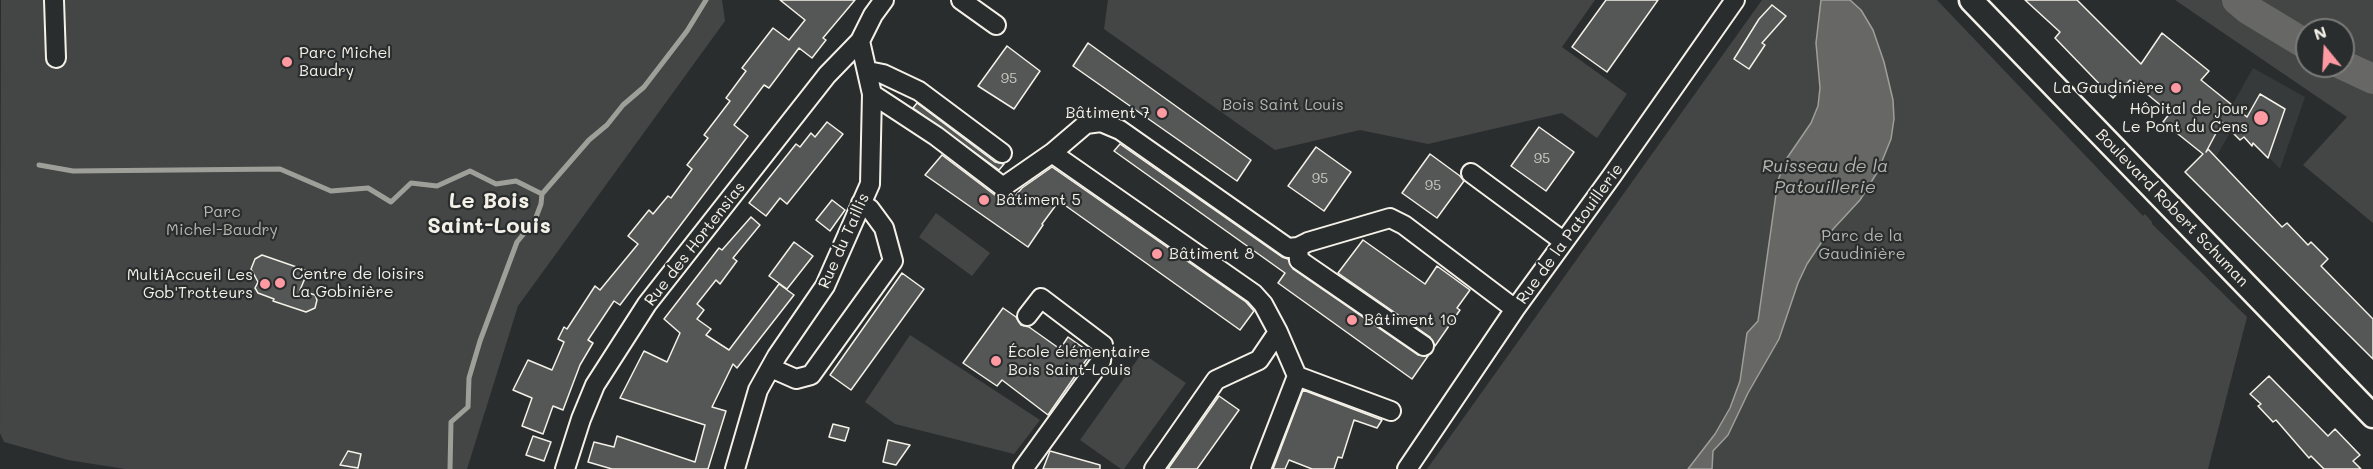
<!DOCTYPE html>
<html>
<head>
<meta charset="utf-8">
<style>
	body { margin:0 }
	#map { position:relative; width:2373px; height:469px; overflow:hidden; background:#2a2d2e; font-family:Mali,sans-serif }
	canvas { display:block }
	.north { position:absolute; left:2295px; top:18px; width:60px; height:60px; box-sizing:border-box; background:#2a2d2e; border:2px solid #7b7b78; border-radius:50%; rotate:342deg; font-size:16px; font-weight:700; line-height:24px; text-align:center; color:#f4f1e8 }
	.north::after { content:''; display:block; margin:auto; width:21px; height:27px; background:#ff9aa2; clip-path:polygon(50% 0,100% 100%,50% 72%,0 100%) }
</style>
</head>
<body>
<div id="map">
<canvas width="2373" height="469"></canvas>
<div class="north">N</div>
</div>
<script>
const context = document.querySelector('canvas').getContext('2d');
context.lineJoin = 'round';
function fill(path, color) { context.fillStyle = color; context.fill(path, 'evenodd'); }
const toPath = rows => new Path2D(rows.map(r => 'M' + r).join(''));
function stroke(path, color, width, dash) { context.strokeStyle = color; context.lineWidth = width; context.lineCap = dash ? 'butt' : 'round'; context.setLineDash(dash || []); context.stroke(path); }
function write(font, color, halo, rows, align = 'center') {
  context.font = font + ' Mali,sans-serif'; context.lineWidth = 4.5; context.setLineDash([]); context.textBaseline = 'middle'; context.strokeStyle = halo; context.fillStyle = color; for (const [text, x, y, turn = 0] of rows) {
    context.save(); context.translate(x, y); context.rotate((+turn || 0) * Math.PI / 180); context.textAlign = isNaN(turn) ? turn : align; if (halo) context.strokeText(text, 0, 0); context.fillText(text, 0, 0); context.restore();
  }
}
const built = toPath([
	[2253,68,2305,97,2280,169,2261,149,2252,146,2244,137,2240,140,2231,131,2216,157,2194,181,2206,152]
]);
const green = toPath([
	[1,0,722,0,725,21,518,306,467,469,125,469,68,460,4,442,0,433],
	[1108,0,1595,0,1562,47,1627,94,1597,138,1562,113,1428,144,1360,130,1275,150,1104,29],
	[1762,0,1937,0,2143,216,2145,214,2152,222,2152,224,2247,317,2208,469,1427,469],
	[2175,0,2373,0,2373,223,2303,165,2347,117],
	[2307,30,2343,30,2343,66,2307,66],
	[936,213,990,253,972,276,919,237],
	[910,335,1040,420,1014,454,895,424,865,402],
	[1142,353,1186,383,1124,469,1121,469,1080,440]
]);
const water = toPath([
	[1821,0,1850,0,1861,10,1873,30,1884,62,1893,100,1894,119,1891,139,1878,171,1860,200,1823,240,1807,264,1798,283,1779,339,1748,393,1728,435,1713,451,1712,469,1688,469,1715,434,1730,408,1740,381,1747,333,1758,321,1778,180,1787,158,1811,123,1818,106,1820,88,1816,43,1821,0]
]);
const stream = toPath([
	[39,165,73,171,280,169,331,191,368,188,391,202,411,183,437,186,470,171,496,184,516,181,542,194],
	[450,469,451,422,468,407,469,378,480,341,517,242,535,220,541,204,542,194,589,140,607,125,623,105,644,87,687,31,706,0]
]);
const river = toPath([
	[2237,0,2249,10,2307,45],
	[2343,65,2373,79]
]);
const building = toPath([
	[780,0,855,0,823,38,826,40,812,58,799,48,769,88,764,85,734,125,748,136,620,305,614,301,588,340,593,343,580,365,563,410,553,406,543,434,522,426,532,398,513,390,528,360,552,370,564,342,558,339,564,327,567,329,595,286,600,290,638,244,628,236,649,210,653,214,668,196,671,198,692,169,687,165,708,138,704,135,730,101,726,98,746,71,742,68,773,28,789,40,805,20,780,0],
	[1606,0,1658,0,1607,72,1572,47,1606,0],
	[2025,0,2077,0,2141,64,2162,33,2209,71,2201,80,2247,117,2260,94,2285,109,2268,158,2253,143,2252,146,2244,137,2240,140,2222,122,2206,152,2208,149,2282,227,2287,223,2308,245,2311,242,2328,259,2321,266,2373,319,2373,359,2185,172,2203,154,2163,122,2170,113,2130,80,2113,98,2055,38,2060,32,2025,0],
	[1772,5,1786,16,1762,43,1765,45,1749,69,1734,59,1759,19,1772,5],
	[1088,43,1251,160,1237,181,1073,66,1088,43],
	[1007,46,1040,71,1014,109,978,86,1007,46],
	[917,103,995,162,1004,164,999,170,913,108,917,103],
	[827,122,843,134,787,204,780,198,766,216,749,203,796,144,800,147,811,133,815,137,827,122],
	[1539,127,1574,152,1546,191,1511,166,1539,127],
	[1120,144,1282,257,1288,259,1293,269,1418,355,1428,356,1412,379,1278,283,1285,273,1114,151,1120,144],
	[1316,147,1351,172,1324,211,1288,186,1316,147],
	[1430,154,1460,176,1464,181,1437,218,1402,193,1430,154],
	[942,155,996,196,1010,202,1022,188,1052,167,1246,302,1254,311,1240,330,1059,201,1042,224,1043,225,1028,247,925,175,942,155],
	[832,200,845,210,830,231,816,220,832,200],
	[751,217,760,225,733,258,737,261,720,284,716,280,697,304,704,310,697,319,711,329,706,335,729,350,779,284,794,295,737,368,733,364,712,407,726,411,708,469,612,469,588,462,594,442,614,447,617,436,695,462,705,425,620,398,644,351,667,362,680,333,664,319,719,248,722,250,751,217],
	[1363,240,1425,284,1437,266,1470,290,1457,308,1460,310,1435,346,1430,337,1338,273,1363,240],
	[794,242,813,256,787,289,769,276,794,242],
	[262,255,308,271,300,290,315,295,317,300,315,308,306,312,273,301,274,299,258,293,255,288,258,282,251,269,255,259,262,255],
	[902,273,924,289,851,390,830,375,902,273],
	[1003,308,1016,317,1021,325,1029,327,1060,349,1068,337,1091,353,1048,415,1002,380,997,386,963,363,1003,308],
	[2269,376,2328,436,2335,429,2360,455,2353,461,2361,469,2324,469,2311,456,2309,458,2276,420,2273,422,2258,406,2261,404,2250,394,2269,376],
	[1303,390,1382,420,1377,428,1354,420,1342,458,1338,457,1334,469,1312,469,1289,460,1285,469,1273,469,1303,390],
	[1219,396,1239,410,1197,469,1168,469,1219,396],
	[833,424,849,428,845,441,829,437,833,424],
	[533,436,551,442,544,461,526,455,533,436],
	[888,440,910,445,896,465,883,462,888,440],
	[348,451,361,454,358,468,340,465,348,451],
	[1050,451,1100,465,1100,469,1043,469,1050,451]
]);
const minor = toPath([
	[54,0,56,58],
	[961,0,996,25],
	[868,71,883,74,919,91,1002,153],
	[872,94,936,136,1003,187,1052,153,1086,124,1101,122,1120,130,1288,248,1298,247,1308,242,1390,218,1404,225,1515,309],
	[1052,153,1254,294,1263,304,1278,332,1259,360,1216,380,1154,469],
	[1471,173,1563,241],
	[1298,247,1299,260,1424,346],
	[771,368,796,379,811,375,893,261,884,228,870,209,861,203],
	[1297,376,1391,411],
	[565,469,581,419,595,385,647,304,827,75,860,41,873,15,884,0],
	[735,469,758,390,777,356,825,286,870,184,872,94,860,41],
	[1023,469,1101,361,1103,345,1041,298,1027,316],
	[1261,469,1297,376,1278,332],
	[1407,469,1515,309,1611,177,1735,0]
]);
const major = toPath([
	[1971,0,2373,416]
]);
const markers = [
	[287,62,6,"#ff9aa2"],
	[2176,88,6,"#ff9aa2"],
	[1162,113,6,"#ff9aa2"],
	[2261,118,8,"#ff9aa2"],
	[984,200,6,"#ff9aa2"],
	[1157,254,6,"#ff9aa2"],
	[280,283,6,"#ff9aa2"],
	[265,284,6,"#ff9aa2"],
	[1352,320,6,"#ff9aa2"],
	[996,361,6,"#ff9aa2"]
];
const numberNames = [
	["95",1009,79],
	["95",1542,159],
	["95",1320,179],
	["95",1433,186]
];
const poiNames = [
	["Parc Michel",299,53],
	["Baudry",299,71],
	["La Gaudinière",2164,88,"right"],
	["Hôpital de jour",2248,109,"right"],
	["Le Pont du Cens",2248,127,"right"],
	["Bâtiment 7",1150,113,"right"],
	["Bâtiment 5",996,200],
	["Bâtiment 8",1169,254],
	["Centre de loisirs",292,274],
	["La Gobinière",292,292],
	["MultiAccueil Les",253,275,"right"],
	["Gob'Trotteurs",253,293,"right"],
	["Bâtiment 10",1364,320],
	["École élémentaire",1008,352],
	["Bois Saint-Louis",1008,370]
];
const parkNames = [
	["Bois Saint Louis",1283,105],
	["Parc",222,212],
	["Michel-Baudry",222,230],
	["Parc de la",1862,236],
	["Gaudinière",1862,254]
];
const streetNames = [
	["Boulevard Robert Schuman",2172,208,46],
	["Rue de la Patouillerie",1570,234,-54],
	["Rue du Taillis",844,241,-66],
	["Rue des Hortensias",695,244,-52]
];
const waterNames = [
	["Ruisseau de la",1825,166],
	["Patouillerie",1825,187]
];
const districtNames = [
	["Le Bois",489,201],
	["Saint-Louis",489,226]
];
fill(built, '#373a3a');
fill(green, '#444645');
fill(water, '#676866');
stroke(water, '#9f9f9a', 1.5);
stroke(stream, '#9f9f9a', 5);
stroke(river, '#676866', 30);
fill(building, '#555756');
stroke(building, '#f4f1e8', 1.5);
stroke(minor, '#f4f1e8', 22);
stroke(major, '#f4f1e8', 27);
stroke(minor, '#2a2d2e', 18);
stroke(major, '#2a2d2e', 22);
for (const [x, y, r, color] of markers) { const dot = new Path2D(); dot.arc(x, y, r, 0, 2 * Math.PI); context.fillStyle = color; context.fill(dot); stroke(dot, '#2a2d2e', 2); }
write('14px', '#cccac4', null, numberNames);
write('16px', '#f4f1e8', '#2a2d2e', poiNames, 'left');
write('16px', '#b6b5af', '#2a2d2e', parkNames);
write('16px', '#f4f1e8', '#2a2d2e', streetNames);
write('italic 18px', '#b5b3ae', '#2a2d2e', waterNames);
write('bold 22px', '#f4f1e8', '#2a2d2e', districtNames);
</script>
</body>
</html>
